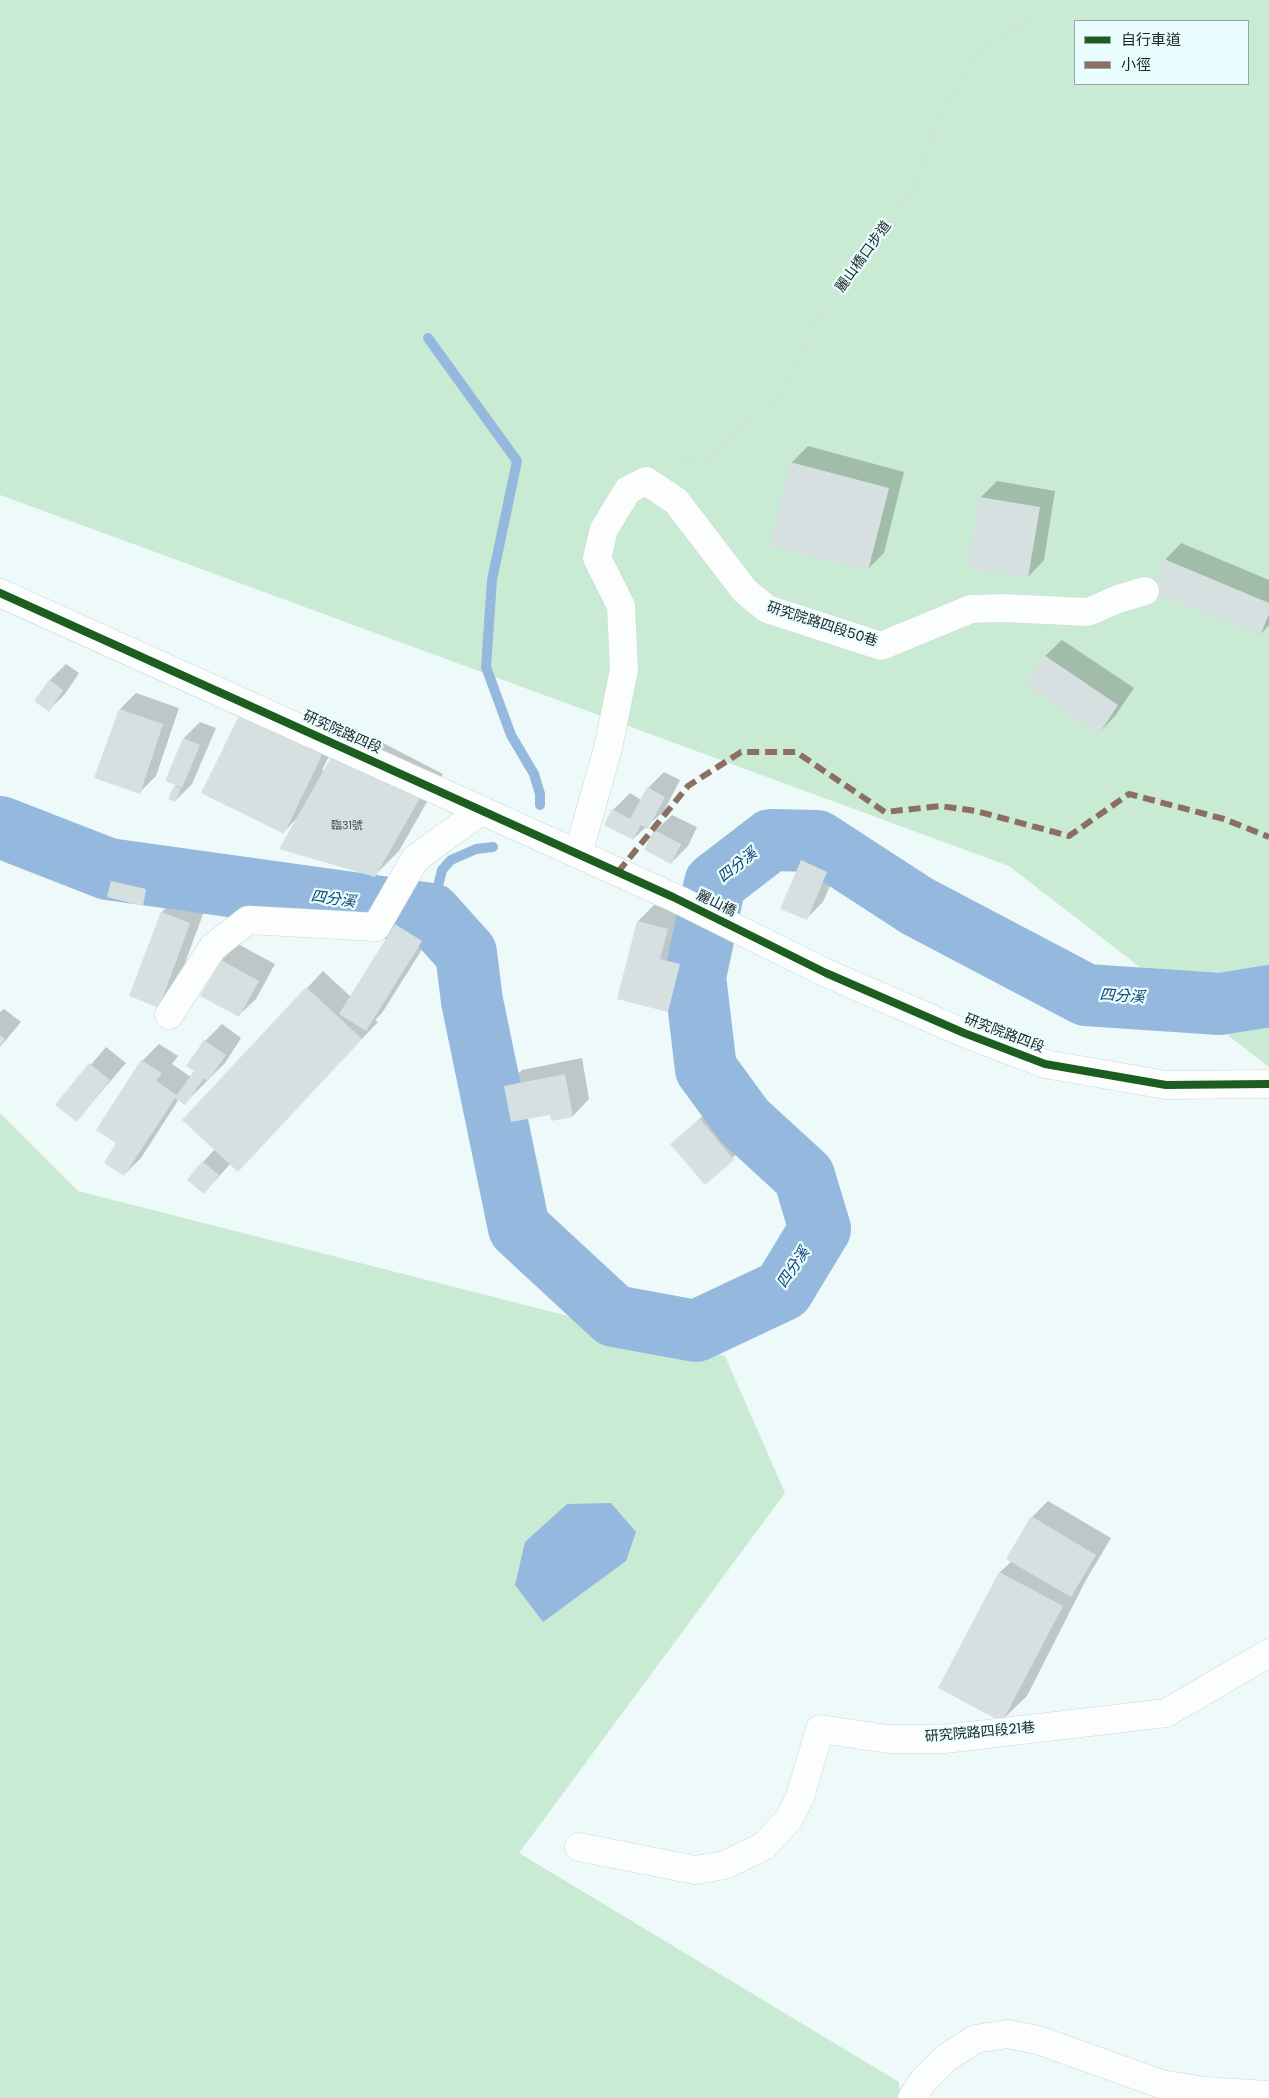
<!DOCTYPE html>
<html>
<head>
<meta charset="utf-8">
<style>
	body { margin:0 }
	#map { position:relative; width:1269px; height:2098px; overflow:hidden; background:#eef9f9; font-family:Poppins,"Noto Sans TC",sans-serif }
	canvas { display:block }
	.legend { position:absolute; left:1074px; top:20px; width:175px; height:65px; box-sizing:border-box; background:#e9fdfe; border:1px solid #97a6a7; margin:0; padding:6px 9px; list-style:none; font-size:15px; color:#1b2424 }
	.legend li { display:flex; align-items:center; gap:10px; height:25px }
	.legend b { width:25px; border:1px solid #97a6a7 }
</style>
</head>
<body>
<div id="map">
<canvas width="1269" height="2098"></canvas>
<ul class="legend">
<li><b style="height:6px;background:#1b5e20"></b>自行車道</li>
<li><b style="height:6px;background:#8d6e63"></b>小徑</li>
</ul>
</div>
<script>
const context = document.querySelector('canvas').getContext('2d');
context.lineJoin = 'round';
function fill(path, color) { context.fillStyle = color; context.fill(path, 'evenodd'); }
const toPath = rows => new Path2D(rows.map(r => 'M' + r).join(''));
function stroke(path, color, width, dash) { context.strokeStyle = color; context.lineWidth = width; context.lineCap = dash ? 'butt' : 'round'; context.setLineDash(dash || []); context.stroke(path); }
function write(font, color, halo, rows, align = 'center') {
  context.font = font + ' Poppins,"Noto Sans TC",sans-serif'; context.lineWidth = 4.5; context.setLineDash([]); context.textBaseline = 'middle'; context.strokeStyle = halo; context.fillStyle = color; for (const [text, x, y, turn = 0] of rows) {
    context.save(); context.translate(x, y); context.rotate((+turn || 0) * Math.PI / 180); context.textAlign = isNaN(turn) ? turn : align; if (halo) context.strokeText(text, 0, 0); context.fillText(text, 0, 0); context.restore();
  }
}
const green = toPath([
	[0,0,1269,0,1269,1067,1009,866,0,495],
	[1075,21,1248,21,1248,84,1075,84],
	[0,1113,78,1191,725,1356,785,1493,519,1853,899,2082,900,2098,0,2098]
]);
const water = toPath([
	[611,1503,636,1532,626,1561,543,1622,515,1585,525,1542,567,1504]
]);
const shadow = toPath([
	[808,446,904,472,884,553,867,570,791,463],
	[997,481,1055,491,1044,560,1028,577,981,497],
	[1181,543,1269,580,1269,625,1260,635,1165,560],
	[1062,640,1134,688,1115,716,1099,733,1045,656],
	[66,664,79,673,65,694,49,710,36,701,50,680],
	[136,693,179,708,156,776,139,793,120,709],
	[241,715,338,738,322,770,324,771,334,754,358,730,443,774,399,851,374,876,296,819,284,832],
	[200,722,216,728,192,784,175,801,175,787,177,785,184,738],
	[664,772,680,780,664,811,633,839,613,810,630,793,641,800,648,788],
	[672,815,697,827,688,846,671,863,655,831],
	[818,844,843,856,823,902,806,919,802,861],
	[129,865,162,873,159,888,142,904,109,896,113,881],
	[178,896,206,906,175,990,158,1006,130,995,162,912],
	[654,905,684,912,676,943,696,948,684,994,668,1011,638,921],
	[413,909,438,924,382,1013,375,1020,378,1022,238,1170,231,1163,204,1193,203,1162,215,1149,279,1018,323,971,351,997,396,925],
	[238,944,275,964,256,999,239,1015,202,995,222,960],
	[4,1009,21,1022,0,1047,0,1012],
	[222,1024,241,1038,225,1063,185,1103,179,1099,141,1158,124,1175,118,1143,97,1130,142,1061,159,1044,178,1056,172,1064,191,1077,195,1070,188,1066,205,1041],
	[106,1047,126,1063,77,1120,57,1105],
	[582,1058,589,1099,573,1116,552,1119,551,1113,505,1086,522,1070],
	[717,1103,750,1142,705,1183,672,1144],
	[1048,1501,1111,1538,1086,1580,1027,1696,1002,1720,940,1688,1000,1572,1012,1561,1032,1517]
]);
const stream = toPath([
	[428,338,517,461,492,580,486,667,511,735,534,774,540,794,540,805],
	[431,914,442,870,451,860,476,849,493,847]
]);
const river = toPath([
	[0,827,108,869,431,914,466,953,472,1001,519,1228,614,1316,696,1331,783,1290,820,1229,804,1176,744,1121,706,1069,695,977,715,883,771,840,817,841,917,906,1086,995,1220,1004,1269,996]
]);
const building = toPath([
	[790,462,889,488,868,571,769,546],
	[979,497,1040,507,1028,578,968,568],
	[1164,559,1269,603,1269,614,1260,636,1151,591],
	[1044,655,1118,705,1099,734,1025,685],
	[49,680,63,690,49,712,34,701],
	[119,709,163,724,140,794,94,778],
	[240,714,322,755,284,834,201,793],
	[183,738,200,745,182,788,165,781],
	[333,754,420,798,375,877,279,849],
	[174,786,181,789,175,802,168,799],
	[647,787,665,797,648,829,641,825,633,840,604,825,612,809,630,819],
	[654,830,681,844,671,864,644,850],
	[801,860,827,872,807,920,780,909],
	[111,881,146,889,143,906,107,897],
	[161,912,190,923,159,1008,129,996],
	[637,921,668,929,660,959,680,964,668,1012,617,999],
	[395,924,422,941,366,1031,339,1014],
	[221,960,259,981,239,1017,200,996],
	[306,987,362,1039,238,1172,182,1120],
	[0,1035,5,1039,0,1046],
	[204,1040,226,1055,208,1081,204,1078,185,1105,175,1098,124,1176,104,1163,116,1143,96,1130,141,1060,162,1073,156,1081,177,1095,194,1071,186,1066],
	[89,1063,110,1080,77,1122,55,1105],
	[565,1074,573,1117,551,1121,550,1115,511,1122,504,1086],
	[700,1119,734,1160,705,1185,670,1144],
	[202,1161,219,1175,204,1194,187,1180],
	[1031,1516,1096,1555,1071,1597,1006,1559],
	[999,1572,1063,1606,1002,1722,938,1688]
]);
const path = toPath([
	[680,464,707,459,724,447,749,419,776,399,790,378,819,315,854,275,915,185,942,112,971,63,992,41,1030,22,1052,0]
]);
const minor = toPath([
	[0,593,673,897,826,973,964,1033,1045,1064,1166,1085,1269,1084],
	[578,854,608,748,624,670,621,606,597,558,604,529,628,490,646,481,676,501,745,591,767,609,881,646,971,609,1003,608,1088,612,1118,599,1145,591],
	[169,1015,213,947,248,920,376,927,415,859,482,810],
	[579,1847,695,1870,725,1865,764,1846,789,1819,800,1797,820,1729,888,1739,945,1739,1166,1713,1269,1653],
	[912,2098,923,2081,946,2058,975,2039,1007,2034,1038,2040,1161,2084,1205,2091,1269,2095]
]);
const quiet = toPath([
	[618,872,688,786,741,752,796,752,885,812,940,806,976,811,1069,836,1129,794,1224,819,1269,837]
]);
const cycleway = toPath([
	[0,593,673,897,826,973,964,1033,1045,1064,1166,1085,1269,1084]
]);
const numberNames = [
	["臨31號",347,826]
];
const streetNames = [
	["麗山橋口步道",864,257,-54],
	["研究院路四段50巷",822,625,18],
	["研究院路四段",342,733,24],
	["麗山橋",716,904,26],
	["研究院路四段",1004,1034,21],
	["研究院路四段21巷",980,1733,-5]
];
const waterNames = [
	["四分溪",738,866,-39],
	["四分溪",333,900,8],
	["四分溪",1122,997,4],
	["四分溪",794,1268,-56]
];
fill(green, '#caebd3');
fill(water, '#95b9de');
fill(shadow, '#0003');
stroke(stream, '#95b9de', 10);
stroke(river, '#95b9de', 62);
fill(building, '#d6e0e1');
stroke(minor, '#ccd6d6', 29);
stroke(path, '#d5d9d9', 3, [1, 4]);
stroke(minor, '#fcfefe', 28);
stroke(quiet, '#8d6e63', 6, [12, 6]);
stroke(cycleway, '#1b5e20', 8);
write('11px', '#4d5656', null, numberNames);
write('14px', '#1b2424', '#e9fdfe', streetNames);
write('italic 15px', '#0e3f70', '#e9fdfe', waterNames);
</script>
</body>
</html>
